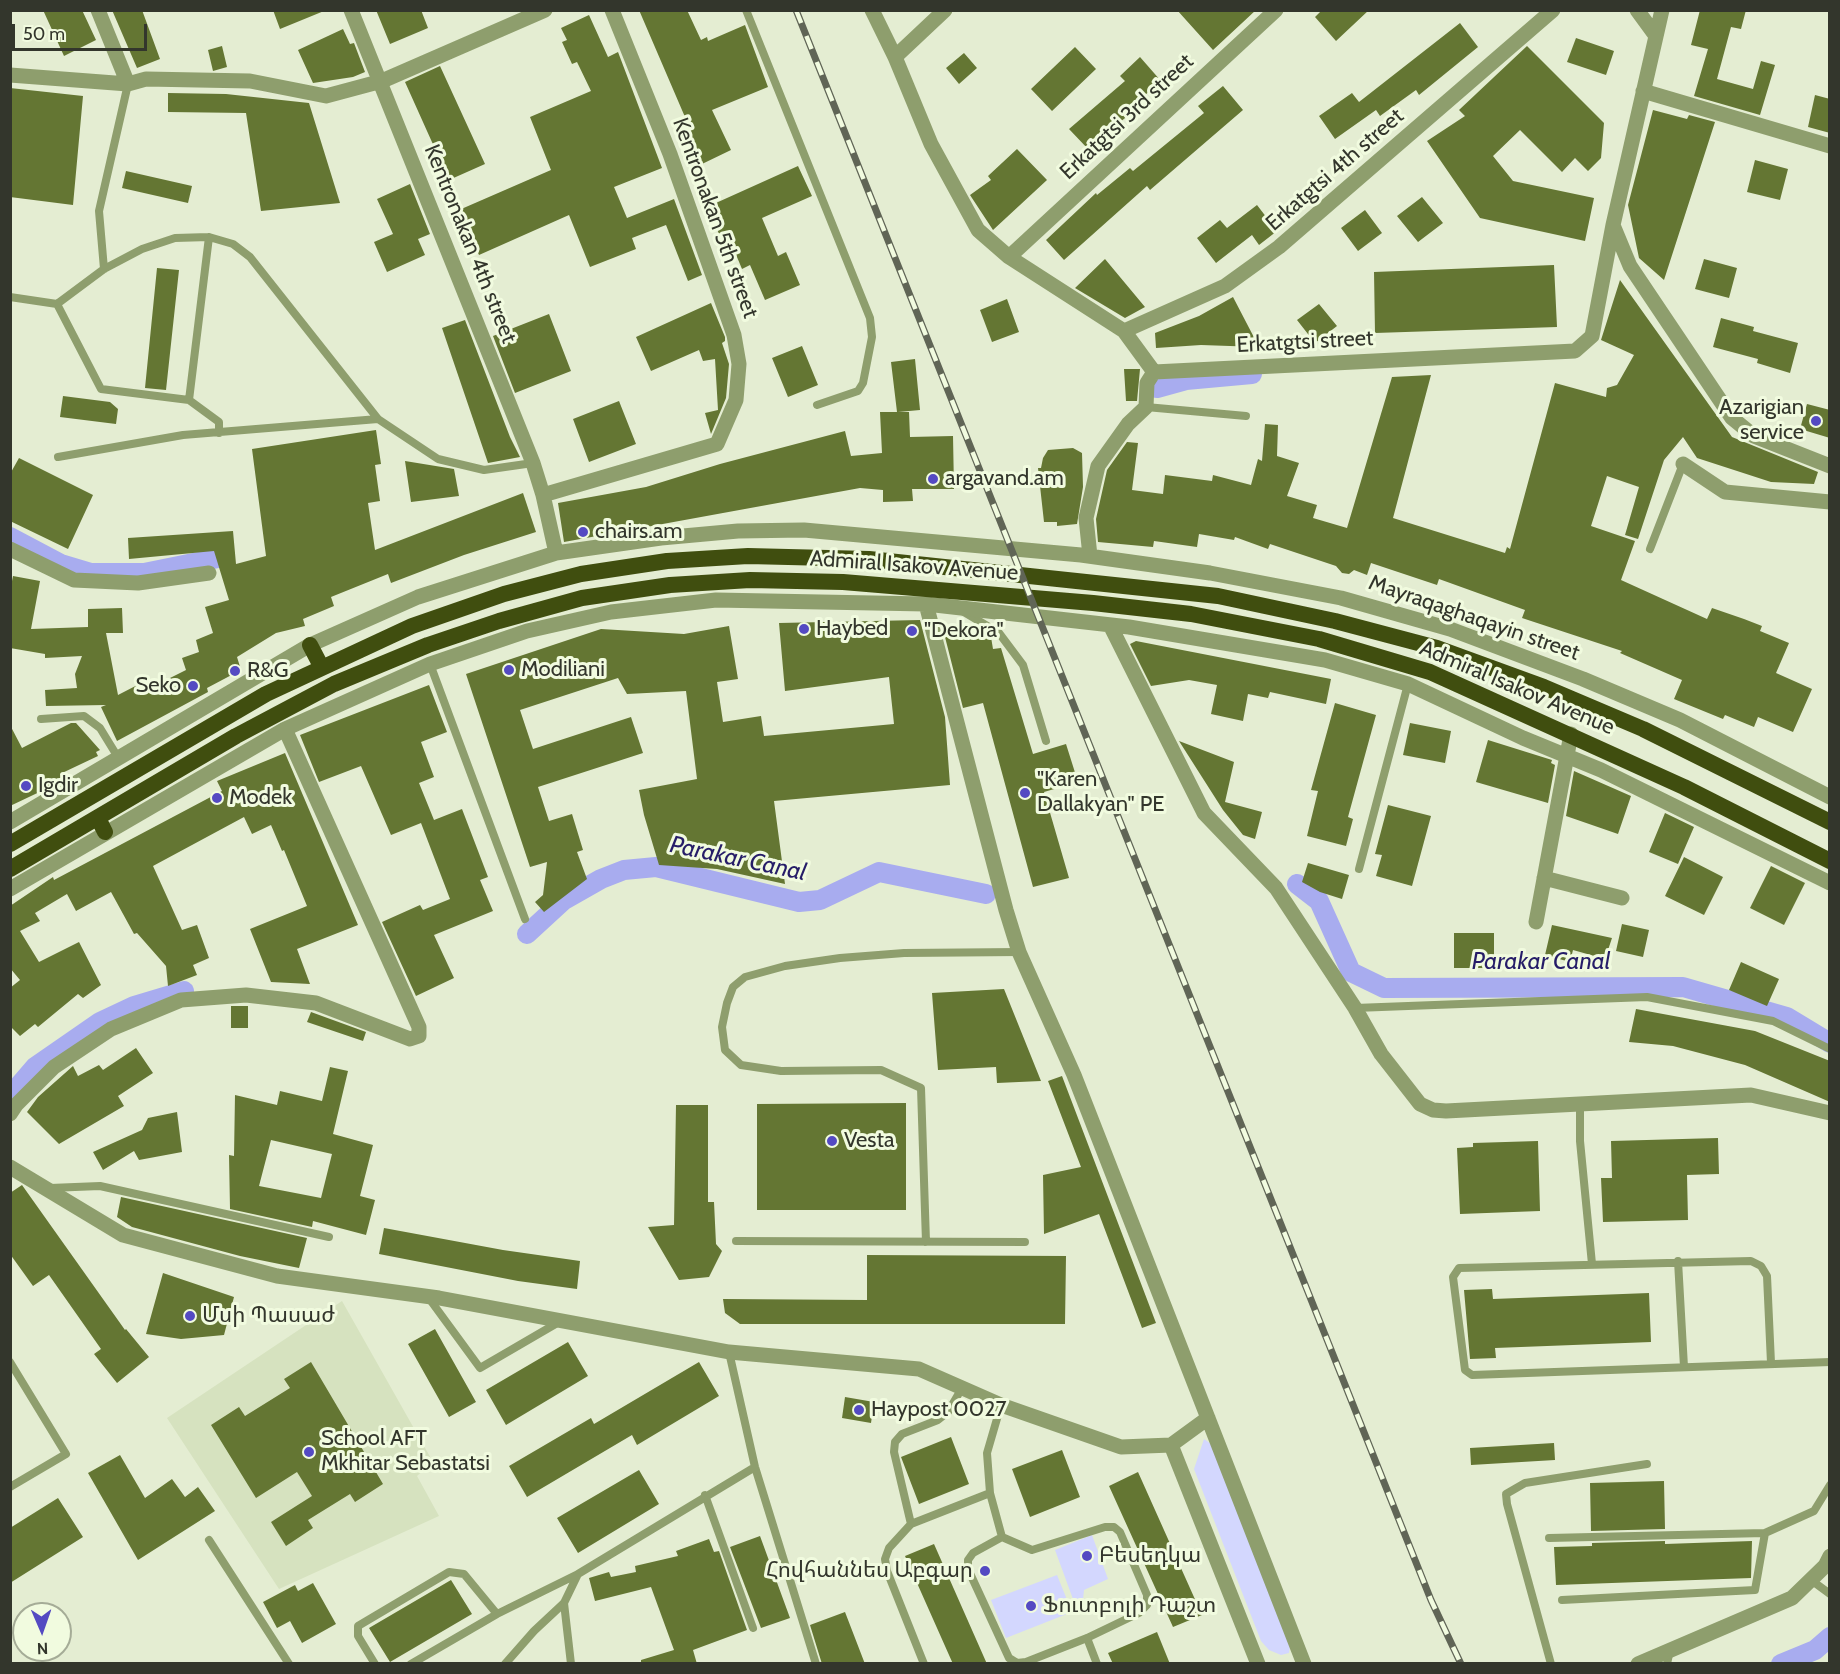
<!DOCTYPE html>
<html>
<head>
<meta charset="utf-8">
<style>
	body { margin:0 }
	#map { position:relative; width:1840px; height:1674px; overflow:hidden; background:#e4edd2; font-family:Cabin,sans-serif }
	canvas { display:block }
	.frame { position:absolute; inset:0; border:12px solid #33362c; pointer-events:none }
	.north { position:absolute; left:12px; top:1602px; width:60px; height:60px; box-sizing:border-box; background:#f1fbdf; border:2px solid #a5ac97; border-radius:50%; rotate:178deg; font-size:16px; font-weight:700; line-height:24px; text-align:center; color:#33362c }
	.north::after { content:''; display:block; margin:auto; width:21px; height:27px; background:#544ac2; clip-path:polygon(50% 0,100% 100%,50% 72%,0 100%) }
	.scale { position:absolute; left:12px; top:24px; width:135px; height:27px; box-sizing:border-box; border:3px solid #33362c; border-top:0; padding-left:8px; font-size:18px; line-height:21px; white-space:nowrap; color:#33362c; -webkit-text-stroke:4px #f1fbdf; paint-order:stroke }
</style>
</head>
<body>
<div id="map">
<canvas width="1840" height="1674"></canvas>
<div class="frame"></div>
<div class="north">N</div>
<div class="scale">50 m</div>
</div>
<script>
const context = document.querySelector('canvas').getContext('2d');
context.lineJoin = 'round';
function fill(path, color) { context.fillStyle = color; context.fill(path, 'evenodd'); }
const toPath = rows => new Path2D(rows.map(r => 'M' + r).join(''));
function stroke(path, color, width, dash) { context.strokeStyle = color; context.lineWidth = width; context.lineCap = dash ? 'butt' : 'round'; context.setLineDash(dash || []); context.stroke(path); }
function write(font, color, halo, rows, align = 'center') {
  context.font = font + ' Cabin,"Noto Sans Armenian",sans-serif'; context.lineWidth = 6; context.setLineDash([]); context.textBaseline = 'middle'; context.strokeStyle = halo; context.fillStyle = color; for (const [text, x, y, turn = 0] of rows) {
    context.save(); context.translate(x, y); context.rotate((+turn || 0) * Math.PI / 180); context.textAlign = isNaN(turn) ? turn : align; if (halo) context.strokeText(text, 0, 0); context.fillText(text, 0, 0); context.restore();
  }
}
const built = toPath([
	[342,1301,433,1462,417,1476,439,1516,279,1589,167,1418]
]);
const green = toPath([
	[1204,1439,1211,1444,1291,1640,1289,1653,1281,1655,1269,1650,1261,1641,1194,1469],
	[1092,1535,1108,1579,1084,1590,1082,1609,1077,1610,1055,1550],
	[1057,1575,1072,1612,1006,1638,991,1600]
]);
const canal = toPath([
	[1157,388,1186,380,1252,374],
	[10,537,61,564,91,573,144,573,218,558],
	[1297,884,1319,901,1351,972,1384,988,1683,987,1787,1017,1830,1043],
	[527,934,564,900,601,879,624,870,656,867,799,902,820,900,879,872,986,894],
	[10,1096,35,1067,100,1022,134,1006,184,991],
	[1781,1664,1815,1650,1830,1637]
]);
const building = toPath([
	[43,10,82,10,96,40,64,56],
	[112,10,142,10,160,59,137,68],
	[273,10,324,10,324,11,280,29],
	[376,10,421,10,428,28,390,44],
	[639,10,687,10,701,40,707,37,708,41,745,25,768,87,712,110,731,150,702,164,689,137,691,131],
	[1177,10,1256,10,1213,50],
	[1322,10,1369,10,1336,41,1315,17],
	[1700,10,1746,10,1741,29,1731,27,1717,79,1753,89,1761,61,1775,65,1760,115,1694,96,1708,49,1691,45],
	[589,15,608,57,618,52,662,168,614,187,627,218,674,199,702,275,688,281,666,225,632,238,636,249,590,267,569,215,479,255,459,210,551,170,530,117,591,91,577,62,572,64,562,42,567,40,561,28],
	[1460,23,1478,47,1419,95,1416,90,1380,116,1376,110,1335,139,1319,116,1352,93,1359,102],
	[343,29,350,44,354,43,365,72,353,77,313,83,298,50],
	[1576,38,1614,51,1606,75,1567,62],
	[222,46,227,67,213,71,208,50],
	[1527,46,1604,123,1601,158,1588,171,1575,158,1562,172,1520,130,1493,156,1513,181,1594,198,1585,241,1480,218,1427,141,1465,116,1459,110],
	[1075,47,1096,69,1052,111,1031,89],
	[964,53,977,68,959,84,946,68],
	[1140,57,1161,81,1128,110,1131,113,1088,149,1069,129,1125,81,1120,76],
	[440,66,485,164,449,180,405,82],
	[1223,86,1243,110,1150,190,1147,186,1064,260,1046,240,1096,193,1097,195,1130,168,1133,171,1204,113,1198,106],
	[10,88,83,96,73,205,10,197],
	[168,93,226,94,309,103,340,203,261,211,246,113,168,112],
	[1815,95,1830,99,1830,133,1808,127],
	[1653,110,1687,119,1689,115,1715,122,1664,280,1639,258,1628,205],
	[1017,149,1047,180,993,230,970,195,991,180,988,176],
	[1755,160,1788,169,1780,200,1747,192],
	[798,166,812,196,762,218,778,256,786,252,800,285,765,300,750,265,742,269,727,233,720,236,707,207],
	[126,171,192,186,188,203,122,188],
	[410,184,430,234,418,239,425,255,387,272,374,242,393,234,377,199],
	[1422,197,1443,223,1418,242,1397,216],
	[1257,205,1277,231,1259,245,1252,235,1216,263,1197,238,1220,220,1227,228],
	[1365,210,1382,233,1358,251,1341,228],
	[1105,259,1145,307,1125,318,1075,288],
	[1704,259,1737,268,1729,298,1695,289],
	[1554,265,1557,327,1375,333,1374,272],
	[157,268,179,270,166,390,145,388],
	[1620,280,1732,437,1818,472,1814,484,1771,482,1697,458,1683,437,1664,460,1638,539,1625,535,1639,487,1607,476,1591,526,1635,541,1621,580,1707,619,1712,608,1744,619,1762,626,1760,631,1789,643,1776,673,1812,689,1793,732,1758,717,1754,727,1725,715,1723,719,1674,699,1682,680,1620,653,1622,651,1522,618,1525,610,1439,579,1437,585,1371,563,1367,575,1354,570,1349,574,1342,573,1336,566,1270,544,1268,549,1235,537,1234,540,1199,534,1197,547,1154,541,1153,547,1098,542,1096,519,1107,470,1127,442,1138,443,1132,490,1163,494,1165,475,1212,481,1213,475,1251,485,1258,459,1262,461,1265,424,1278,425,1277,456,1299,463,1287,496,1317,505,1313,518,1347,528,1392,377,1431,375,1393,518,1505,553,1507,547,1510,549,1555,383,1606,397,1607,388,1617,385,1634,355,1601,340],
	[1233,297,1259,347,1201,345,1156,348,1155,333,1199,316],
	[1007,299,1019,332,992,342,980,310],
	[711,303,725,337,725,341,722,343,729,364,726,398,711,434,705,413,718,410,715,359,703,361,699,350,651,371,636,337],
	[1319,304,1337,326,1315,343,1297,320],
	[549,314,571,371,515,393,493,336],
	[1721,318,1754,327,1753,331,1798,343,1790,373,1757,363,1758,359,1713,347],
	[465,320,510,437,520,457,488,463,442,328],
	[802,346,818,385,788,397,772,358],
	[915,359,920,410,898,412,909,412,910,437,953,436,954,489,912,489,913,501,883,502,883,490,860,488,564,542,558,503,646,487,720,464,845,431,851,456,882,453,880,412,897,412,891,362],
	[1124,369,1140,369,1137,401,1126,401],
	[63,396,110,402,118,409,116,424,60,417],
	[619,401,636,444,589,462,573,419],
	[1807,404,1830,410,1830,438,1800,429],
	[376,430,381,464,375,465,380,501,368,503,375,550,523,493,536,532,464,555,391,583,388,574,331,597,334,606,303,619,305,626,276,633,237,657,241,670,207,688,208,692,117,741,101,707,106,705,46,706,45,690,77,688,75,674,82,656,45,658,45,654,10,648,10,591,13,576,40,581,31,629,88,627,88,609,122,608,123,633,106,633,118,695,149,679,151,685,158,684,186,670,182,658,199,652,196,640,213,633,205,607,229,600,214,551,129,559,128,538,233,531,236,564,266,556,252,449],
	[1073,448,1082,453,1083,487,1077,524,1057,526,1057,522,1044,522,1038,468,1041,468,1043,458,1048,450],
	[19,458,93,495,68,549,10,521,10,474],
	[405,461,454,469,459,496,411,502],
	[920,620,945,717,950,785,774,801,785,884,717,869,659,865,644,815,639,790,697,779,686,691,627,694,618,678,520,710,533,749,631,717,643,753,538,787,549,821,572,814,583,850,577,852,587,879,544,912,535,902,543,895,547,862,530,867,466,674,601,629,684,634,729,626,738,679,717,682,723,722,761,716,764,736,894,724,889,677,785,691,779,623],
	[945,637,991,637,993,649,1001,648,1033,754,1066,744,1078,782,1044,792,1069,878,1033,887,983,703,963,708],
	[1136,641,1331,679,1326,704,1270,692,1268,698,1248,694,1243,721,1211,714,1217,685,1189,680,1151,686,1130,644],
	[429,685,447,732,421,742,434,777,419,783,434,820,462,809,488,877,480,880,493,911,434,935,454,978,416,996,382,922,420,905,423,910,450,899,421,823,391,835,361,766,319,782,300,735],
	[1335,703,1376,715,1348,817,1353,819,1346,846,1307,836,1318,791,1311,790],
	[71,723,76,723,100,750,96,752,98,756,60,774,63,779,50,787,10,806,10,725,22,748],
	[1410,723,1451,731,1445,763,1403,755],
	[1488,740,1552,760,1551,763,1555,765,1548,803,1476,782],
	[1179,741,1234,762,1225,802,1262,812,1255,839,1243,835,1223,810],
	[285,753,358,925,297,949,310,984,271,982,250,929,307,906,284,850,282,851,271,825,252,834,244,817,153,866,182,930,197,925,209,958,193,965,197,975,168,986,166,966,137,933,134,934,111,892,76,911,67,894,35,913,40,921,20,931,39,962,79,942,101,985,83,998,78,994,38,1027,35,1024,20,1036,10,1026,10,988,20,980,10,968,10,906,53,877,54,880,222,791,217,781],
	[1574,771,1631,796,1618,834,1566,816],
	[1388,805,1431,816,1412,886,1376,876,1382,855,1375,854],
	[1665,813,1694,827,1678,864,1649,852],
	[1684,857,1723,877,1704,915,1665,896],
	[1308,863,1349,875,1342,899,1320,892,1302,882],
	[1771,866,1805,883,1784,925,1750,908],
	[1622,924,1649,930,1643,957,1616,951],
	[1552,925,1612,938,1605,959,1573,950,1570,962,1545,955],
	[1454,933,1494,933,1494,968,1454,968],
	[1741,962,1779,979,1767,1006,1729,990],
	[1004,989,1041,1081,997,1083,996,1067,938,1070,932,993],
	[231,1006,248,1006,248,1028,231,1028],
	[1636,1009,1755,1031,1830,1061,1830,1102,1745,1065,1673,1046,1629,1042],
	[311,1012,366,1032,363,1041,307,1022],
	[136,1048,153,1073,118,1096,124,1106,59,1144,27,1112,38,1097,73,1066,78,1076,99,1065,103,1070],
	[330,1067,348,1071,333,1134,373,1145,360,1196,375,1200,366,1235,313,1221,312,1227,230,1209,229,1155,234,1156,235,1095,277,1105,280,1091,322,1101],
	[271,1140,332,1154,321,1198,259,1186],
	[1062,1076,1156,1323,1142,1328,1099,1214,1044,1234,1043,1175,1081,1167,1048,1081],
	[906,1103,906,1210,757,1210,757,1104],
	[676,1105,708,1105,708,1202,714,1202,716,1244,722,1251,709,1277,679,1280,648,1227,674,1225],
	[177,1112,182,1152,139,1160,134,1151,103,1170,93,1152,142,1130,148,1118],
	[1718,1138,1719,1174,1687,1175,1688,1220,1603,1222,1601,1178,1612,1178,1611,1141],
	[1538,1141,1540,1211,1460,1214,1457,1148,1473,1147,1473,1143],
	[22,1185,125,1330,126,1329,149,1357,117,1383,94,1354,101,1349,49,1275,33,1286,10,1254,10,1193],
	[121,1197,307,1238,299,1268,240,1256,132,1227,117,1217],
	[384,1228,503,1250,580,1261,577,1289,518,1281,379,1254],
	[867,1255,1066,1256,1065,1324,740,1324,725,1313,723,1299,867,1300],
	[163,1273,234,1297,224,1335,181,1339,146,1334],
	[1492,1289,1493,1299,1649,1293,1651,1342,1495,1348,1496,1358,1470,1359,1464,1290],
	[435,1329,476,1402,449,1417,408,1344],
	[568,1342,588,1376,506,1425,486,1390],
	[311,1362,383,1484,355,1502,350,1494,308,1520,313,1528,286,1546,271,1522,312,1496,297,1472,256,1498,211,1425,239,1407,245,1416,290,1388,284,1379],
	[699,1362,719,1396,637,1445,632,1435,527,1497,509,1466,591,1418,594,1424],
	[845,1397,874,1402,871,1423,842,1418],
	[951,1437,969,1484,919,1504,901,1457],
	[1554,1443,1555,1460,1471,1465,1470,1448],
	[1062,1450,1080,1497,1030,1517,1012,1469],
	[120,1455,145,1498,172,1479,185,1497,198,1487,215,1511,138,1560,88,1473],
	[639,1470,659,1504,578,1553,557,1518],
	[1138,1472,1202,1615,1173,1627,1109,1486],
	[1664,1481,1665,1529,1591,1531,1590,1483],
	[58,1498,83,1537,10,1583,10,1528],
	[760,1536,790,1618,761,1628,730,1547],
	[709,1539,714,1552,719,1551,747,1630,693,1650,697,1664,641,1664,641,1660,674,1650,651,1587,595,1601,589,1578,609,1572,611,1577,636,1572,635,1566,678,1556,676,1551],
	[1665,1541,1665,1544,1752,1541,1751,1578,1556,1585,1554,1547,1592,1546,1592,1543],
	[934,1544,987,1664,953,1664,905,1556],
	[451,1580,472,1614,390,1662,369,1628],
	[313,1583,336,1624,302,1643,290,1621,277,1628,263,1602,295,1585,298,1591],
	[845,1612,865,1664,822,1664,810,1625],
	[1157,1632,1170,1664,1113,1664,1108,1653]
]);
const service = toPath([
	[746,10,870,318,872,337,863,383,858,391,817,405],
	[104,269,99,211,128,84],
	[10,297,57,304,104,269,142,249,175,238,209,237,233,244,250,257,378,419,438,459,484,470,533,463],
	[57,304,101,389,189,400,219,422,219,433],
	[189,400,209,237],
	[1146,407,1246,416],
	[58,457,183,435,378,419],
	[1650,549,1683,464],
	[964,612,999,633,1023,665,1046,741],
	[430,664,525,919],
	[41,719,84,716,100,728,119,759],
	[1359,869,1408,684],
	[1355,1008,1647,997,1773,1021,1830,1049],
	[1580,1104,1580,1141,1592,1264],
	[50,1188,100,1186,329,1237],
	[736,1241,1025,1242],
	[926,1242,921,1088,881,1070,781,1071,741,1065,725,1050,722,1027,727,1003,733,987,745,977,785,966,840,958,904,953,1019,952],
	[1678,1261,1684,1367],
	[428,1297,480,1368,559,1322],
	[729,1352,755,1467,816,1664],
	[10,1362,66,1454,10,1487],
	[1771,1363,1767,1276,1761,1266,1751,1261,1459,1268,1453,1277,1465,1370,1472,1375,1830,1362],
	[1001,1405,987,1453,990,1493,1002,1537,1032,1550,1105,1527,1114,1527,1120,1532,1147,1595,1147,1605,1139,1613,1087,1638,1026,1662,1017,1663,1009,1658,968,1569,968,1560,973,1553,1002,1537],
	[705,1495,753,1628],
	[911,1524,990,1493],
	[1549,1538,1765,1533,1814,1511,1830,1485],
	[209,1540,289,1664],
	[1811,1580,1830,1594],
	[1562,1600,1755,1590,1765,1533],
	[564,1603,571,1664],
	[1087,1638,1097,1664],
	[375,1664,358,1636,358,1626,449,1572,464,1574,497,1614],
	[411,1664,497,1614,578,1574],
	[505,1664,534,1631,564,1603,578,1574,755,1467],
	[924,1664,887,1571,885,1559,889,1548,911,1524,894,1452,895,1442,902,1434,938,1420,948,1412,962,1388],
	[1551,1664,1507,1504,1506,1494,1525,1483,1647,1464],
	[1667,1664,1670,1650]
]);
const minor = toPath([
	[98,10,128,84],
	[351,10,533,463,543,495,556,553],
	[872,10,895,57,931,144,978,230,1009,257,1124,331,1154,372],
	[1637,10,1656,36],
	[895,57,945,10],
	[10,75,128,84,146,79,250,81,326,96,382,81,545,10],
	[1643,91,1830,146],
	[1613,225,1630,266,1732,418,1754,436,1830,466],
	[1009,257,1276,10],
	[1124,331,1225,286,1279,247,1553,10],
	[1154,372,1575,351,1592,336,1613,225,1662,10],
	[1683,464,1725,492,1830,502],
	[543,495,717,444,736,400,739,364,734,335,670,154,612,10],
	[10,549,74,580,138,583,209,573],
	[1090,556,1086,518,1098,466,1128,424,1146,407,1147,383,1154,372],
	[926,604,1006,910,1019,952,1074,1075,1304,1664],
	[1110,625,1204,813,1276,888,1355,1008,1381,1054,1420,1104,1433,1110,1446,1111,1751,1095,1830,1113],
	[10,822,310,645,418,597,556,553,661,538,738,531,804,530,1081,555,1210,573,1341,598,1450,629,1583,679,1680,720,1830,797],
	[1544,878,1622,898],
	[10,889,285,729,430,664,527,631,611,612,716,600,926,604,1129,627,1325,660,1408,684,1523,738,1601,770,1830,883],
	[1536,922,1571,734],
	[10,1114,16,1105,54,1067,111,1029,181,1000,246,995,316,1003,410,1039,419,1036,419,1027,285,729],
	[10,1167,123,1235,277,1276,439,1298,729,1352,919,1369,1001,1405,1121,1447,1171,1445,1208,1418],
	[1171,1445,1258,1664],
	[1638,1664,1792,1598,1825,1566,1830,1556]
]);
const trunk = toPath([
	[310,645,321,666],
	[98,818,105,832],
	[10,844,266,694,412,626,504,594,581,574,667,561,748,556,869,559,1218,596,1335,621,1437,648,1544,687,1643,729,1830,822],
	[10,869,236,736,334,684,428,645,499,621,582,598,670,585,750,580,843,582,1093,603,1191,614,1319,639,1430,672,1684,787,1830,861]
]);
const rail = toPath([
	[796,10,1431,1600,1461,1664]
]);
const markers = [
	[1816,421,6,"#544ac2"],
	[933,479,6,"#544ac2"],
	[583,532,6,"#544ac2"],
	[804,629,6,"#544ac2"],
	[912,631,6,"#544ac2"],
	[509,670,6,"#544ac2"],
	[235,671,6,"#544ac2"],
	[193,686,6,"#544ac2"],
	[26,786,6,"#544ac2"],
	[1025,793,6,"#544ac2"],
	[217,798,6,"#544ac2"],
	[832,1141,6,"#544ac2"],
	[190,1316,6,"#544ac2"],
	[859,1410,6,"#544ac2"],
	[309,1452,6,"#544ac2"],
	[1087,1556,6,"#544ac2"],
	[985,1571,6,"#544ac2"],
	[1031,1606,6,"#544ac2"]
];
const streetNames = [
	["Erkatgtsi 3rd street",1127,117,-43],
	["Erkatgtsi 4th street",1335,170,-41],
	["Kentronakan 5th street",715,218,70],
	["Kentronakan 4th street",470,244,68],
	["Erkatgtsi street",1305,342,-3],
	["Admiral Isakov Avenue",914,566,4],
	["Mayraqaghaqayin street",1474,618,19],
	["Admiral Isakov Avenue",1517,688,23]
];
const poiNames = [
	["Azarigian",1804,408,"right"],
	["service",1804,433,"right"],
	["argavand.am",945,479],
	["chairs.am",595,532],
	["Haybed",816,629],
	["\"Dekora\"",924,631],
	["Modiliani",521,670],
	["R&G",247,671],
	["Seko",181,686,"right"],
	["\"Karen",1037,780],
	["Dallakyan\" PE",1037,805],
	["Igdir",38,786],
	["Modek",229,798],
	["Vesta",844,1141],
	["Մսի Պասաժ",202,1316],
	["Haypost 0027",871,1410],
	["School AFT",321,1439],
	["Mkhitar Sebastatsi",321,1464],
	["Բեսեդկա",1099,1556],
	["Հովհաննես Աբգար",973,1571,"right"],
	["Ֆուտբոլի Դաշտ",1043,1606]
];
const waterNames = [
	["Parakar Canal",738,859,12],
	["Parakar Canal",1541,962]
];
fill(built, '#d6e2bf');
fill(green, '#d3d7fe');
stroke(canal, '#a8acef', 20);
fill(building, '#647633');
stroke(service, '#8e9e6d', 8);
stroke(minor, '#8e9e6d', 15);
stroke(trunk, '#404e0f', 16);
stroke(rail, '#606556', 7);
stroke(rail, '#f1fbdf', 4.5, [14]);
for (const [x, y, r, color] of markers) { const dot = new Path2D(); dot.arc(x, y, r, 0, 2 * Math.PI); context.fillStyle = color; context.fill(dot); stroke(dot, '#f1fbdf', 2); }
write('22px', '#33362c', '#f1fbdf', streetNames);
write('22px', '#33362c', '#f1fbdf', poiNames, 'left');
write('italic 24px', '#261d68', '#f1fbdf', waterNames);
</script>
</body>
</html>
